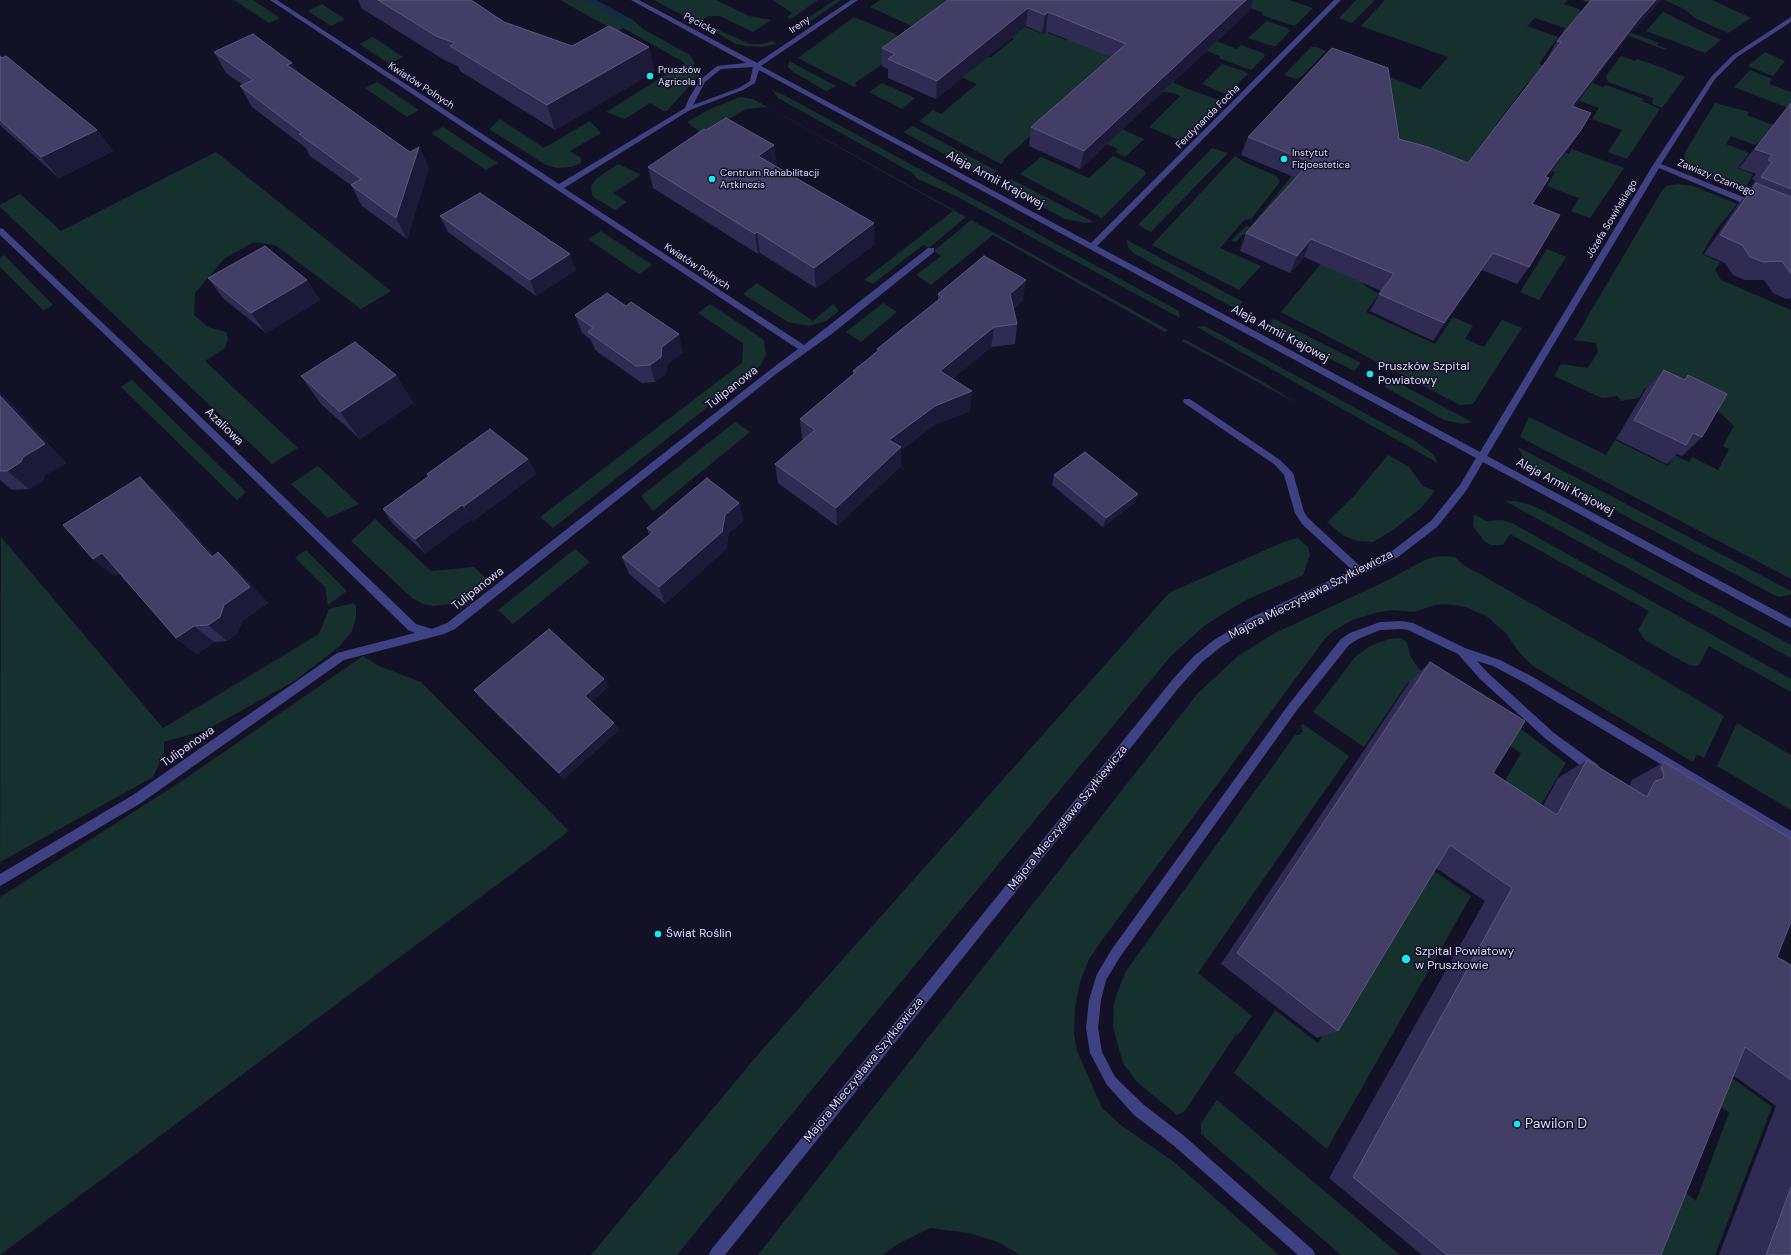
<!DOCTYPE html>
<html>
<head>
<meta charset="utf-8">
<style>
	body { margin:0 }
	canvas { display:block; background:#131126 }
</style>
</head>
<body>
<canvas width="1791" height="1255"></canvas>
<script>
const context = document.querySelector('canvas').getContext('2d');
context.lineJoin = 'round';
function fill(path, color) { context.fillStyle = color; context.fill(path, 'evenodd'); }
const toPath = rows => new Path2D(rows.map(r => 'M' + r).join(''));
function stroke(path, color, width, dash) { context.strokeStyle = color; context.lineWidth = width; context.lineCap = dash ? 'butt' : 'round'; context.setLineDash(dash || []); context.stroke(path); }
function write(font, color, halo, rows, align = 'center') {
  context.font = font + ' "DM Sans",sans-serif'; context.lineWidth = 3; context.setLineDash([]); context.textBaseline = 'middle'; context.strokeStyle = halo; context.fillStyle = color; for (const [text, x, y, turn = 0] of rows) {
    context.save(); context.translate(x, y); context.rotate((+turn || 0) * Math.PI / 180); context.textAlign = isNaN(turn) ? turn : align; if (halo) context.strokeText(text, 0, 0); context.fillText(text, 0, 0); context.restore();
  }
}
const green = toPath([
	[234,0,253,0,280,18,269,23],
	[560,0,596,0,633,20,643,29,690,55,694,62,695,71,701,73,667,111,664,111,650,103,625,119,606,112,685,63,623,28,617,32],
	[654,0,716,0,749,16,771,20,753,32,720,16,709,16,697,23],
	[773,0,818,0,791,19,787,17,792,13],
	[835,0,841,0,808,23,800,23],
	[880,0,973,0,1015,23,1043,34,1058,21,1109,0,1237,49,1241,45,1263,53,1265,56,1251,70,1219,58,1220,56,1149,28,1064,20,1048,33,1066,40,1071,36,1188,89,1216,99,1218,103,1181,139,1177,139,1149,127,1180,96,1176,94,1161,91,1077,109,1144,139,1125,157,1115,152,1118,149,1050,119,1003,160,1004,161,1001,164,919,121,933,110,941,114,977,84,901,51,855,83,857,85,854,87,798,58,854,17,909,40,981,58,991,57,1014,39,1008,35,916,28,870,7],
	[1231,0,1289,0,1313,8,1295,26,1264,16,1261,12,1233,2],
	[1356,0,1375,0,1352,23,1339,18],
	[1385,0,1568,0,1564,4,1579,9,1586,17,1598,20,1659,43,1657,45,1667,49,1665,50,1612,29,1599,45,1562,33,1565,28,1535,18,1527,26,1558,37,1539,64,1603,87,1606,85,1644,99,1642,101,1660,109,1627,159,1608,152,1622,130,1592,119,1599,108,1528,82,1495,126,1569,154,1572,149,1624,168,1590,218,1571,211,1579,198,1547,186,1555,172,1495,149,1360,280,1365,286,1379,294,1366,312,1435,344,1453,317,1473,326,1465,339,1484,347,1502,320,1522,328,1473,404,1460,405,1281,312,1344,236,1250,237,1243,234,1236,242,1231,241,1246,226,1250,227,1287,182,1369,69,1420,89,1448,57,1361,26],
	[1664,0,1712,0,1751,18,1728,33,1695,18,1684,9],
	[322,4,331,10,345,19,331,26,308,11],
	[1663,12,1681,21,1721,40,1705,53,1646,31],
	[1267,21,1287,28,1290,31,1276,46,1272,46,1248,38],
	[716,29,750,44,762,44,772,41,777,44,762,47,746,46,736,44,712,30],
	[373,37,403,57,390,64,359,44],
	[1311,47,1316,47,1326,51,1301,77,1297,79,1284,75],
	[1765,52,1785,61,1773,76,1748,66],
	[1621,56,1635,61,1637,59,1666,69,1666,70,1685,77,1662,108,1652,104,1653,98,1608,82,1606,76],
	[789,61,836,86,826,91,795,73,788,67],
	[1222,64,1246,72,1248,74,1228,93,1223,93,1202,84],
	[1750,70,1772,79,1769,84,1791,92,1791,109,1734,87],
	[377,82,419,110,407,117,365,88],
	[882,83,915,98,902,109,869,92],
	[772,90,784,95,1179,311,1180,318,956,196,918,179,911,172,778,98],
	[740,97,753,99,966,217,929,248,923,245,873,284,864,280,953,211,767,107,746,109,704,135,687,122,710,109],
	[1715,103,1749,112,1747,115,1791,132,1783,152,1758,142,1755,145,1731,136,1726,144,1749,153,1738,168,1753,174,1743,193,1695,172,1685,160,1684,155,1687,149],
	[500,119,544,148,590,121,601,133,570,151,581,158,581,163,571,167,557,168,546,165,489,129],
	[913,126,997,171,992,175,985,176,903,132],
	[443,127,498,163,486,170,431,133],
	[1212,148,1228,153,1151,232,1138,225],
	[216,152,391,291,361,309,275,245,254,242,224,259,195,293,194,315,208,327,226,332,228,339,225,348,205,361,298,448,272,464,0,207,0,205,20,194,61,231],
	[1113,156,1144,170,1146,174,1102,218,1020,174,1041,157,1089,178],
	[1235,156,1246,163,1277,176,1280,182,1251,219,1244,220,1220,248,1261,266,1239,290,1152,245],
	[618,164,641,175,613,193,627,202,615,210,595,198,592,195,591,186,597,178],
	[1011,179,1094,222,1085,223,1065,219,1007,188,1007,183],
	[1678,184,1693,186,1737,204,1716,230,1702,254,1720,262,1715,270,1721,280,1791,310,1791,579,1520,437,1529,417,1606,455,1615,440,1668,466,1675,455,1689,462,1692,457,1718,470,1729,449,1723,446,1734,426,1721,413,1705,406,1665,397,1645,388,1639,398,1621,401,1617,396,1602,398,1554,376,1561,364,1588,368,1598,352,1596,343,1574,340,1661,192,1666,186],
	[971,220,1168,330,1165,332,993,235,931,285,916,275,941,256,934,251],
	[601,231,652,265,639,274,588,239],
	[1127,240,1243,302,1236,309,1135,254,1128,248],
	[1547,249,1566,257,1539,300,1520,292],
	[4,255,53,305,43,310,0,267,0,258],
	[757,283,813,321,833,304,839,311,826,321,809,326,788,322,743,294],
	[883,303,897,312,861,342,846,332],
	[710,304,764,340,766,355,760,366,553,528,540,517,742,363,743,343,698,313],
	[1274,319,1361,363,1354,371,1271,328,1270,324],
	[1205,326,1412,439,1433,454,1438,463,1197,327],
	[1184,339,1263,382,1298,404,1182,341],
	[1391,379,1423,396,1472,422,1462,424,1444,420,1385,387],
	[132,380,246,492,237,500,121,387],
	[735,422,750,432,653,511,641,496],
	[1518,447,1791,591,1791,593,1790,595,1778,597,1526,463],
	[1388,455,1409,467,1423,486,1435,491,1422,507,1411,516,1393,530,1373,542,1358,541,1344,536,1327,522,1352,498],
	[318,466,333,480,359,504,328,518,291,484],
	[1505,501,1516,501,1531,505,1544,511,1791,645,1791,658],
	[1474,514,1486,521,1502,520,1512,523,1791,679,1791,692,1709,646,1699,665,1695,666,1689,665,1655,646,1644,639,1638,630,1649,611,1510,534,1503,545,1491,545,1484,541,1473,526],
	[375,519,431,571,474,567,487,579,461,599,450,604,433,606,423,604,412,598,351,541],
	[1,537,163,728,319,634,329,609,353,603,356,606,356,617,352,631,340,646,293,682,206,730,164,742,164,753,153,777,0,862],
	[1298,538,1308,547,1310,555,1303,575,1246,600,1224,613,1204,626,1170,657,804,1099,677,1255,591,1255,761,1051,1169,593,1283,542],
	[575,549,590,562,513,624,498,610],
	[306,550,347,591,328,605,325,587,295,558],
	[1444,556,1455,557,1462,564,1634,662,1724,716,1704,758,1697,754,1693,762,1533,666,1518,651,1506,633,1495,624,1488,617,1466,607,1445,604,1435,605,1414,612,1394,610,1379,612,1352,620,1332,632,1324,640,1100,943,1089,959,1080,982,1075,1008,1074,1034,1077,1051,1102,1108,1122,1126,1174,1162,1279,1255,1020,1255,998,1242,969,1233,930,1228,896,1245,883,1255,758,1255,1198,693,1238,656,1273,634,1386,581,1423,561,1433,557],
	[1400,638,1407,642,1410,655,1416,665,1425,676,1517,726,1566,763,1527,828,1488,810,1521,753,1408,682,1364,747,1313,712,1355,657,1370,646,1389,639],
	[363,656,379,666,421,682,569,831,0,1255,0,897,179,783],
	[1737,723,1791,755,1791,810,1717,766],
	[1303,724,1349,756,1198,973,1252,1016,1238,1035,1236,1034,1185,1111,1177,1115,1137,1082,1123,1063,1113,1027,1114,1004,1117,993,1126,971,1295,735,1299,735,1303,731,1301,726],
	[1425,865,1471,896,1327,1149,1234,1073,1275,1010,1318,1043],
	[1713,1064,1772,1107,1715,1255,1641,1255,1671,1182,1696,1201,1729,1113,1701,1092],
	[1217,1100,1400,1255,1341,1255,1201,1134,1201,1123]
]);
const stream = toPath([
	[585,0,595,0,631,21,630,23,624,23,585,0]
]);
const minor = toPath([
	[270,0,277,0,559,184,685,108,689,98,700,80,717,66,746,63,631,0,639,0,757,63,851,0,858,0,761,66,1091,243,1334,0,1341,0,1097,246,1480,452,1653,165,1711,77,1733,55,1791,17,1791,22,1737,57,1715,79,1661,164,1758,203,1758,207,1752,207,1659,168,1487,456,1791,619,1791,628,1483,462,1466,491,1437,527,1398,557,1256,625,1222,646,1202,662,1181,685,725,1255,709,1255,711,1250,1173,679,1194,656,1214,640,1248,619,1352,570,1302,524,1295,513,1284,475,1274,464,1184,403,1183,401,1184,399,1190,399,1280,460,1293,473,1304,512,1308,518,1360,566,1392,551,1431,521,1460,485,1476,458,759,70,755,83,743,90,690,110,564,188,804,345,928,248,934,248,934,252,833,333,776,374,455,629,444,634,344,660,141,803,0,886,0,874,133,795,337,653,415,633,408,630,121,350,0,235,0,228,3,229,127,346,416,624,432,629,447,623,770,370,798,349,270,0],
	[753,67,750,81,739,88,693,105,705,82,721,69,753,67],
	[1402,621,1413,623,1465,648,1500,660,1533,677,1791,831,1791,842,1525,683,1493,666,1477,661,1488,673,1554,733,1598,765,1599,769,1598,773,1594,774,1590,773,1546,739,1480,679,1458,654,1408,630,1402,629,1380,630,1358,639,1349,645,1297,710,1120,957,1106,980,1101,1000,1098,1028,1102,1052,1115,1077,1144,1105,1183,1135,1313,1250,1315,1255,1298,1255,1173,1145,1134,1115,1107,1085,1090,1053,1086,1028,1089,1000,1097,974,1112,949,1289,704,1341,639,1350,633,1380,622,1402,621]
]);
const wall = toPath([
	[358,0,471,0,504,22,572,46,649,47,654,72,555,130,460,71,458,66,446,61,361,8],
	[948,0,1253,0,1249,11,1080,169,1029,146,1031,127,1111,57,1046,31,1042,33,1026,26,936,99,888,78,888,69,882,66,882,48],
	[1582,0,1661,0,1626,38,1574,107,1569,149,1547,177,1532,204,1529,267,1517,284,1482,270,1433,341,1370,311,1381,291,1304,257,1290,273,1240,251,1246,233,1296,178,1241,155,1248,137,1399,139,1468,163,1548,60,1547,59,1557,41,1589,2],
	[214,52,292,63,298,72,410,152,419,147,429,168,407,239,362,206,351,185,310,156,306,148,252,107,240,86,243,85,226,73],
	[0,56,97,130,113,151,59,178,0,125],
	[1791,102,1791,298,1786,299,1773,293,1764,280,1745,280,1733,275,1725,263,1704,254,1740,202,1745,196,1755,181,1752,179,1756,174,1739,168],
	[776,166,875,244,816,288,760,253,758,254,653,188,648,167,777,166],
	[440,216,576,270,536,296,448,232],
	[208,278,307,280,320,300,266,333,223,298],
	[938,294,1023,300,1013,309,1017,324,1015,344,991,347,952,379,970,411,934,425,901,450,901,466,837,526,778,483,775,464,804,440,802,438,800,419,853,374,853,371,877,352,877,349,938,300],
	[575,315,683,352,667,365,666,374,655,382,642,383,595,350,591,340,582,333],
	[1664,370,1684,379,1688,375,1702,437,1682,456,1677,454,1667,464,1616,439,1646,389],
	[396,375,413,403,360,439,321,404,301,376],
	[0,392,66,463,45,475,43,481,29,489,12,490,0,480],
	[528,459,536,474,473,521,472,519,425,553,393,524,383,509,428,477,427,474],
	[1054,475,1138,494,1134,503,1103,527,1052,485],
	[160,495,214,556,218,552,236,569,268,603,242,621,238,633,227,641,214,642,197,654,176,638,119,573,115,576,93,559],
	[739,503,743,521,729,533,726,549,665,604,629,574,622,557,649,535,647,528],
	[1430,662,1493,773,1543,806,1558,778,1587,760,1629,786,1632,780,1664,762,1777,957,1791,965,1791,1255,1719,1255,1776,1106,1733,1075,1661,1255,1422,1255,1329,1178,1485,901,1436,868,1338,1031,1317,1038,1221,964,1409,683],
	[609,686,591,702,614,723,619,730,564,779,480,698,474,690]
]);
const shadedWall = toPath([
	[1246,0,1253,0,1249,11,1080,169,1084,151],
	[1656,0,1661,0,1626,38,1561,125,1572,106,1638,20],
	[1028,8,1026,26,936,99,937,81],
	[1048,12,1046,31,1042,33,1045,15],
	[649,47,654,72,555,130,547,105],
	[292,63,304,84,287,65],
	[97,130,113,151,59,178,41,157],
	[1581,130,1569,149,1534,195,1545,177],
	[774,145,777,166,761,177,758,156],
	[419,147,429,168,407,239,396,218],
	[874,223,875,244,816,288,814,268],
	[757,232,760,253,758,254,755,234],
	[1311,239,1304,257,1290,273,1297,256],
	[1493,253,1482,270,1433,341,1444,323],
	[570,254,576,270,536,296,530,280],
	[307,280,320,300,266,333,251,313],
	[1026,280,1023,300,1007,314,1010,294],
	[994,327,991,347,939,391,940,371],
	[679,334,683,352,667,365,666,374,655,382,650,365,662,347],
	[396,375,413,403,360,439,340,412],
	[972,391,970,411,934,425,901,450,901,466,837,526,836,508,889,440,935,406],
	[0,392,66,463,45,475,43,481,29,489,7,471],
	[528,459,536,474,473,521,464,506],
	[140,477,160,495,230,574,212,557],
	[1138,494,1134,503,1103,527,1106,518],
	[739,503,743,521,729,533,726,549,665,604,659,587,725,515],
	[462,505,472,519,425,553,415,539],
	[218,552,236,569,268,603,242,621,238,633,227,641,208,625,224,605],
	[102,553,124,570,115,576,93,559],
	[194,626,214,642,197,654,176,638],
	[604,679,609,686,590,703,585,696],
	[614,723,619,730,564,779,559,773]
]);
const building = toPath([
	[378,0,471,0,504,22,572,46,609,26,649,47,547,105,450,46,455,43,436,36,378,0],
	[948,0,1246,0,1084,151,1031,127,1126,44,1048,12,1045,15,1028,8,937,81,888,59,895,54,882,48,948,0],
	[1591,0,1656,0,1638,20,1572,106,1591,113,1581,130,1545,177,1549,178,1532,204,1560,215,1529,267,1493,253,1444,323,1379,294,1394,274,1311,239,1297,256,1246,233,1310,162,1248,137,1332,48,1388,68,1399,139,1428,147,1468,163,1561,42,1557,41,1591,0],
	[253,34,292,63,287,65,410,152,419,147,396,218,351,185,361,179,299,134,302,133,240,86,253,80,214,52,253,34],
	[0,56,2,58,6,56,97,130,41,157,0,120,0,56],
	[1791,103,1791,189,1761,177,1772,162,1768,160,1772,155,1755,149,1791,103],
	[726,118,774,145,758,156,874,223,814,268,757,232,755,234,648,167,704,129,706,130,726,118],
	[1756,183,1791,197,1791,274,1782,261,1763,262,1750,257,1742,245,1720,235,1756,183],
	[480,193,570,254,530,280,440,216,480,193],
	[265,246,307,280,251,313,208,278,265,246],
	[984,256,1026,280,1010,294,1017,324,994,327,940,371,972,391,935,406,889,440,901,447,836,508,775,464,815,430,800,419,856,372,853,371,879,350,877,349,942,297,938,294,984,256],
	[607,293,626,306,631,302,679,334,662,347,661,357,650,365,636,366,588,332,593,328,575,315,607,293],
	[355,342,396,375,340,412,301,376,355,342],
	[1664,370,1685,380,1688,375,1727,394,1702,437,1693,433,1686,445,1634,420,1664,370],
	[0,396,45,444,23,457,21,462,7,471,0,471,0,396],
	[490,429,528,459,464,506,462,505,415,539,383,509,429,476,427,474,490,429],
	[1085,452,1138,494,1106,518,1054,475,1085,452],
	[140,477,212,557,218,552,250,587,224,605,220,617,208,625,194,626,176,638,102,553,93,559,63,525,140,477],
	[707,478,739,503,725,515,722,532,659,587,622,557,653,532,647,528,707,478],
	[549,629,604,679,585,696,614,723,559,773,474,690,549,629],
	[1430,662,1525,721,1493,773,1557,815,1587,760,1647,797,1655,781,1663,779,1664,774,1661,768,1664,762,1791,839,1791,922,1777,957,1791,965,1791,1080,1745,1047,1661,1255,1447,1255,1353,1177,1512,888,1450,845,1338,1031,1237,953,1430,662],
	[1791,1187,1791,1255,1766,1255,1791,1187]
]);
const markers = [
	[650,76,4,"#12ebef"],
	[1284,159,4,"#12ebef"],
	[712,179,4,"#12ebef"],
	[1370,374,4,"#12ebef"],
	[658,934,4,"#12ebef"],
	[1406,959,5,"#12ebef"],
	[1517,1124,4,"#12ebef"]
];
const farStreetnames = [
	["Pęcicka",700,24,28],
	["Ireny",800,25,-34],
	["Kwiatów Polnych",421,86,33],
	["Ferdynanda Focha",1208,117,-45],
	["Zawiszy Czarnego",1716,178,22],
	["Józefa Sowińskiego",1612,219,-59],
	["Kwiatów Polnych",697,267,33]
];
const farPoinames = [
	["Pruszków",658,70],
	["Agricola 1",658,82],
	["Instytut",1292,153],
	["Fizjoestetica",1292,165],
	["Centrum Rehabilitacji",720,173],
	["Artkinezis",720,185]
];
const streetNames = [
	["Aleja Armii Krajowej",995,180,28],
	["Aleja Armii Krajowej",1280,334,28],
	["Tulipanowa",732,388,-38],
	["Azaliowa",224,427,44],
	["Aleja Armii Krajowej",1565,487,28],
	["Tulipanowa",478,589,-38],
	["Majora Mieczysława Szyłkiewicza",1311,595,-27],
	["Tulipanowa",188,747,-35],
	["Majora Mieczysława Szyłkiewicza",1068,818,-51],
	["Majora Mieczysława Szyłkiewicza",864,1070,-51]
];
const poiNames = [
	["Pruszków Szpital",1378,367],
	["Powiatowy",1378,381],
	["Świat Roślin",666,934],
	["Szpital Powiatowy",1415,952],
	["w Pruszkowie",1415,966]
];
const nearPoinames = [
	["Pawilon D",1525,1124]
];
fill(green, '#15302d');
fill(stream, '#122b49');
fill(minor, '#3f4282');
fill(wall, '#302b53');
fill(shadedWall, '#1d1939');
fill(building, '#423e65');
stroke(building, '#5a567d', 1);
for (const [x, y, r, color] of markers) { const dot = new Path2D(); dot.arc(x, y, r, 0, 2 * Math.PI); context.fillStyle = color; context.fill(dot); stroke(dot, '#131126', 1.5); }
write('10px', '#dad9fc', '#131126', farStreetnames);
write('10px', '#dad9fc', '#131126', farPoinames, 'left');
write('12px', '#dad9fc', '#131126', streetNames);
write('12px', '#dad9fc', '#131126', poiNames, 'left');
write('14px', '#dad9fc', '#131126', nearPoinames, 'left');
</script>
</body>
</html>
